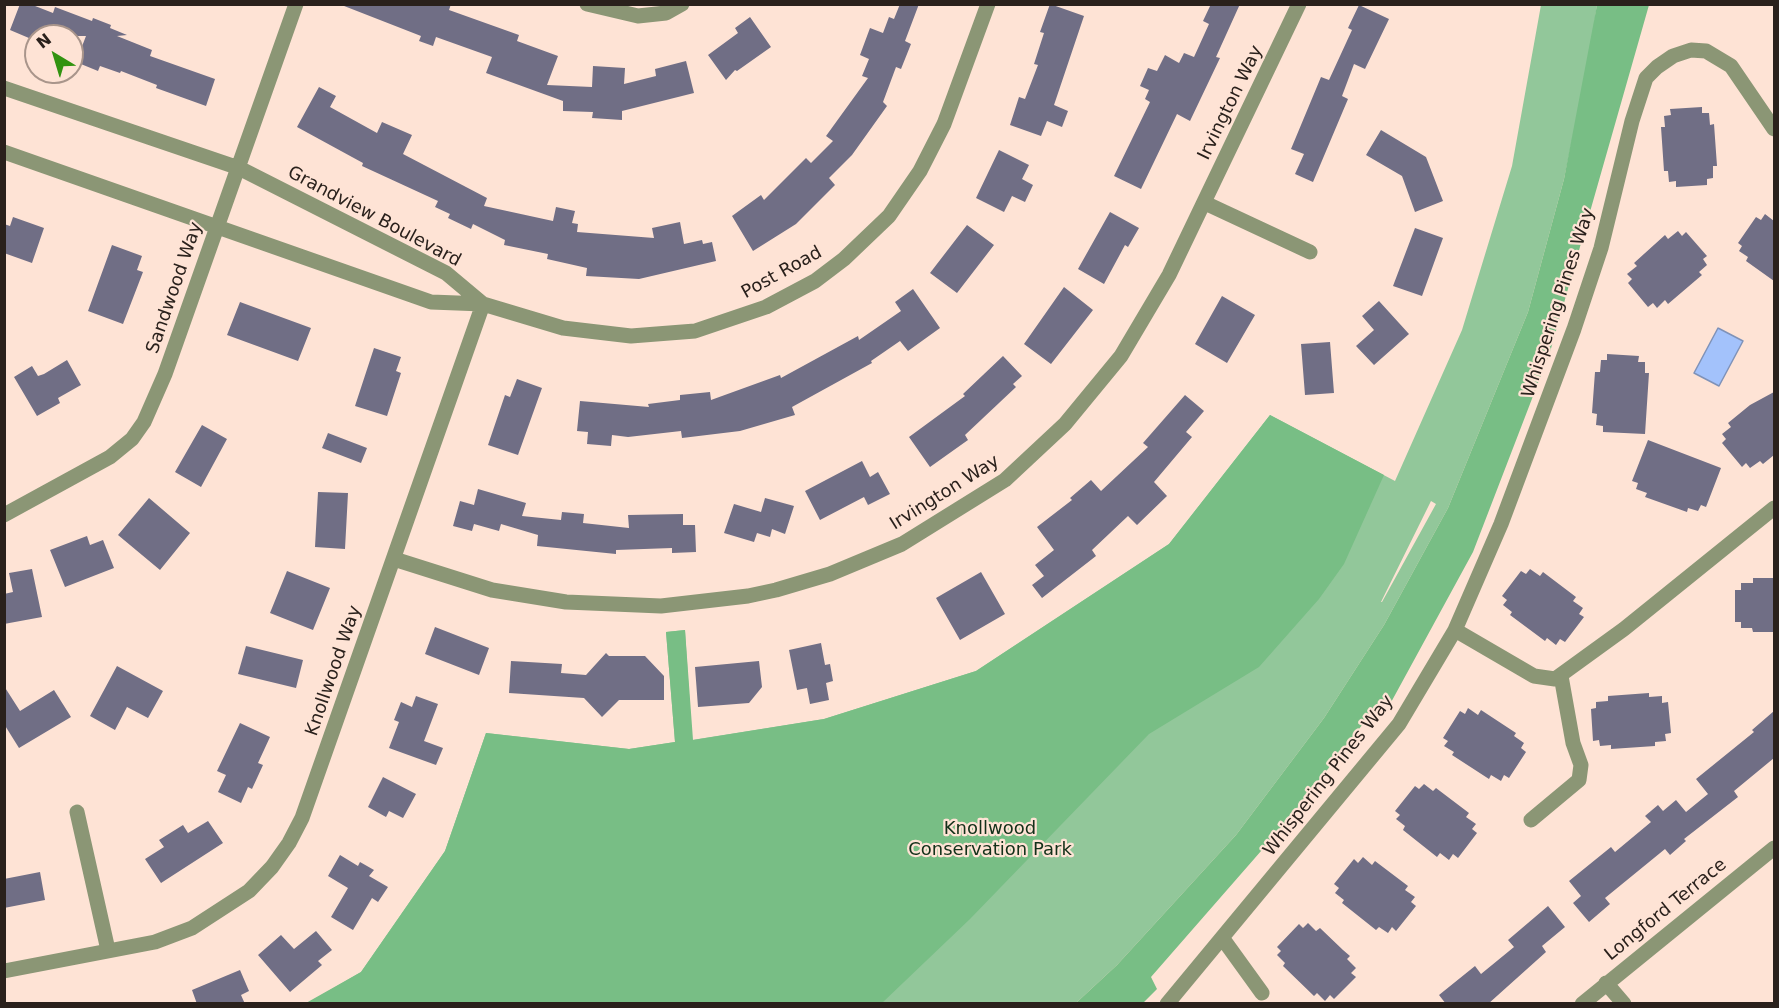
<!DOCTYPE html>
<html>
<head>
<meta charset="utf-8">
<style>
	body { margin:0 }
	#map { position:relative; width:1779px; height:1008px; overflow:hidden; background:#fee3d5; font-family:"DejaVu Sans",sans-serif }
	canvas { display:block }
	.frame { position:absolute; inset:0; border:6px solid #2a211c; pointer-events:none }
	.north { position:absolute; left:24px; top:24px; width:60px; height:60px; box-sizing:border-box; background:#fee3d5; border:2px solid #a9958b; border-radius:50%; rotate:322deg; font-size:16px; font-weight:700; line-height:24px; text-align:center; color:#2a211c }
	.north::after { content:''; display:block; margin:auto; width:21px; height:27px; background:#329310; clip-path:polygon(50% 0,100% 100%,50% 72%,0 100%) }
</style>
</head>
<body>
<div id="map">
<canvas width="1779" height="1008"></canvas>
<div class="frame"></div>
<div class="north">N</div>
</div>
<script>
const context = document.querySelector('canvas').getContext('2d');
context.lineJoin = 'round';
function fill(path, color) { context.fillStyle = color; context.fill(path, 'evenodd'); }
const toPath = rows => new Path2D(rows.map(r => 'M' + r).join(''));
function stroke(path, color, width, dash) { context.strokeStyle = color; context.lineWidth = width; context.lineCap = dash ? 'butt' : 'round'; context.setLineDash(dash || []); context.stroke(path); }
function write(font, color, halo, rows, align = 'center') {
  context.font = font + ' "DejaVu Sans",sans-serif'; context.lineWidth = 4.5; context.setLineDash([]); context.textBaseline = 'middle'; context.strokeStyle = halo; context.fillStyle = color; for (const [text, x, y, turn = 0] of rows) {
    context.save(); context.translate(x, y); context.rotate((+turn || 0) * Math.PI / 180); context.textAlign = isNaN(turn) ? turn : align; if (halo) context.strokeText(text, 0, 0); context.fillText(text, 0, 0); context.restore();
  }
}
const green = toPath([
	[1541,5,1597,5,1588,64,1564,179,1528,312,1448,508,1384,625,1324,718,1236,835,1117,965,1076,1003,306,1004,361,972,445,851,486,733,629,749,675,742,666,632,685,630,692,740,824,719,976,671,1169,544,1270,415,1395,481,1462,330,1512,166],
	[1431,501,1436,504,1382,602,1381,602]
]);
const forest = toPath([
	[1597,5,1649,5,1550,352,1473,552,1389,706,1380,702,1289,819,1151,977,1157,989,1143,1003,1076,1003,1117,965,1236,835,1324,718,1384,625,1448,508,1528,312,1564,179],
	[1270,415,1384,475,1344,564,1319,599,1259,667,1149,734,970,919,882,1003,306,1003,361,972,445,851,486,733,629,749,675,742,666,632,685,630,693,740,824,719,976,671,1169,544]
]);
const water = toPath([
	[1718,328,1743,341,1719,386,1694,373,1718,328]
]);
const building = toPath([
	[20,4,30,4,53,13,55,7,92,21,93,18,111,25,110,28,127,35,117,36,152,50,150,56,215,79,206,106,156,88,157,85,121,71,120,73,100,66,98,71,76,62,86,36,36,36,36,41,10,30],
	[339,4,451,4,449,10,519,35,517,41,558,56,547,85,592,87,593,66,625,68,624,84,656,76,655,69,686,61,694,93,622,111,622,120,592,118,593,112,563,111,563,101,486,73,492,57,436,37,433,46,419,41,421,36],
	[900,4,919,4,905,41,911,44,901,69,896,67,883,102,887,106,852,155,829,178,835,185,796,224,753,251,732,216,761,195,764,200,806,158,811,163,833,141,826,136,868,78,862,76,869,59,860,55,870,28,883,33,889,17,894,19],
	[1050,4,1084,16,1054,105,1068,111,1062,127,1047,121,1041,136,1010,125,1019,97,1025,99,1038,65,1034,64,1044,33,1040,32],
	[1211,4,1240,4,1216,57,1220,58,1190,121,1177,114,1141,189,1114,176,1150,102,1145,99,1149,90,1140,86,1148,68,1157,71,1165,55,1179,63,1184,53,1194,57,1209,24,1203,21],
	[1359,5,1389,19,1365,69,1354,64,1342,96,1348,99,1313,182,1295,174,1304,154,1291,149,1321,77,1329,80,1352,30,1348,28],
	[750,17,771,47,737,71,735,70,726,80,708,55,738,33,735,28],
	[319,87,336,96,330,107,377,133,382,122,412,135,403,154,487,198,484,206,553,221,556,207,575,211,572,223,578,224,577,232,654,238,652,228,680,222,684,244,702,240,703,244,712,242,716,261,639,279,586,276,587,268,547,259,548,254,504,245,505,240,473,224,471,229,448,218,450,214,435,207,438,201,362,166,363,163,297,127],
	[1702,107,1702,113,1709,113,1710,125,1714,124,1717,166,1713,166,1713,178,1707,179,1707,185,1676,187,1676,181,1669,182,1668,171,1664,171,1661,127,1665,127,1664,116,1671,115,1670,109],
	[1381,130,1426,157,1443,201,1415,212,1402,176,1366,155],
	[999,150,1029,165,1022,179,1033,185,1025,202,1012,196,1004,212,976,198],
	[1110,212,1139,228,1128,247,1125,245,1104,284,1078,269],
	[1765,214,1774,221,1774,281,1746,261,1748,257,1739,251,1742,246,1738,243,1756,217,1761,220],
	[13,217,44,228,32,263,4,253,4,224,10,226],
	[967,225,994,245,957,293,930,273],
	[1415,228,1443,238,1422,296,1393,286],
	[1678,231,1682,236,1686,232,1707,256,1703,259,1707,265,1699,272,1702,275,1668,304,1665,300,1657,308,1653,303,1648,307,1628,283,1632,279,1627,274,1637,266,1634,263,1665,235,1668,239],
	[112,245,142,256,137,270,143,272,123,324,88,311],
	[1064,287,1093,310,1051,364,1024,344],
	[913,289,940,328,908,351,900,341,871,361,872,363,792,407,795,415,740,431,682,438,681,431,628,437,612,435,611,446,587,444,588,432,577,431,580,401,649,407,648,404,680,400,680,395,710,392,711,400,780,375,781,378,858,336,859,340,901,311,895,302],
	[1222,296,1255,315,1227,363,1195,344],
	[1379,301,1409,334,1374,365,1356,346,1374,330,1362,316],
	[240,302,311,328,298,361,227,335],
	[1330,342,1334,393,1305,395,1301,344],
	[374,348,401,357,396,371,401,373,387,416,355,406],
	[1607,354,1639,356,1638,362,1645,362,1645,373,1649,373,1645,434,1603,432,1603,426,1596,425,1597,414,1592,413,1595,372,1600,372,1601,360,1607,360],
	[1003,356,1022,376,1013,384,1016,387,965,435,968,440,930,467,909,437,965,396,963,394],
	[67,360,81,385,58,398,60,403,37,416,14,377,32,366,38,376,44,374],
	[517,379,542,388,518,455,488,445,505,395,510,397],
	[1774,392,1774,455,1763,464,1760,461,1750,468,1746,463,1742,467,1722,443,1726,439,1722,434,1731,427,1728,423,1750,405],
	[1185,395,1204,411,1186,432,1192,437,1154,482,1167,496,1137,525,1128,516,1092,550,1096,556,1042,598,1032,585,1044,576,1035,565,1054,550,1037,527,1072,500,1070,498,1091,480,1101,491,1148,447,1143,443],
	[202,425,227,439,201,487,175,472],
	[328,433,367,448,361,463,322,448],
	[1648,440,1721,468,1706,507,1701,505,1698,511,1688,508,1687,512,1645,497,1647,493,1636,489,1638,483,1632,481],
	[862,461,870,477,878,472,890,494,868,505,864,497,820,520,805,491],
	[478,489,526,503,522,516,561,520,562,512,584,514,583,523,629,528,628,515,683,514,683,525,695,525,696,552,672,553,672,548,616,550,616,554,537,546,538,535,501,524,499,531,474,524,472,531,453,526,460,501,474,505],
	[318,492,348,493,345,549,315,547],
	[149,498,190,533,160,570,118,535],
	[765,498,794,506,785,534,772,529,770,537,757,533,754,542,724,533,734,504,761,512],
	[87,536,90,545,103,540,114,568,65,587,50,550],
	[32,569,42,617,4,624,4,594,13,592,9,573],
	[1530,569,1540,576,1543,572,1576,597,1573,601,1583,608,1579,614,1584,617,1565,642,1560,639,1556,645,1547,638,1545,641,1510,615,1512,612,1503,605,1507,600,1502,596,1521,571,1526,574],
	[287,571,330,588,313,630,270,613],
	[981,572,1005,614,960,640,936,598],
	[1753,578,1774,578,1774,632,1753,632,1752,628,1741,628,1741,622,1735,622,1735,590,1741,590,1741,583,1753,583],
	[435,627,489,648,479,675,425,654],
	[821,643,825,665,830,664,833,681,826,683,829,700,810,704,807,688,797,690,789,650],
	[246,646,303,660,296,688,238,674],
	[606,653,609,656,645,656,664,676,664,700,619,700,602,717,584,698,509,693,511,661,562,664,561,673,586,675],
	[759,661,762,687,749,703,698,707,695,667],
	[117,666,163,691,148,718,127,707,115,730,90,716],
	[4,686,20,711,54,690,71,717,19,748,4,724],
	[1649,693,1649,697,1662,696,1662,703,1668,702,1671,733,1665,734,1666,741,1655,742,1655,746,1611,749,1611,745,1600,746,1599,740,1593,741,1591,709,1596,708,1596,702,1608,701,1608,696],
	[416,696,438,704,424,741,443,748,436,765,389,748,399,722,394,720,401,702,412,707],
	[1468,708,1478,715,1481,710,1516,733,1514,736,1524,743,1521,748,1526,752,1509,778,1504,775,1501,781,1491,775,1489,779,1452,755,1454,752,1444,746,1448,741,1443,738,1460,711,1465,714],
	[1774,711,1774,758,1734,791,1738,797,1684,839,1686,841,1670,855,1665,849,1605,898,1610,904,1589,922,1573,903,1581,896,1569,881,1611,847,1615,852,1651,822,1645,816,1658,805,1663,811,1676,800,1686,812,1708,794,1696,779,1754,732,1752,730],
	[240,723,270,737,258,763,263,765,252,789,248,787,241,803,218,792,226,775,217,771],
	[383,777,416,794,403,818,389,811,386,817,368,807],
	[1424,784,1433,791,1436,788,1469,813,1466,817,1476,824,1472,829,1477,833,1458,858,1453,854,1449,860,1440,853,1437,857,1403,830,1405,826,1396,819,1400,815,1395,811,1415,786,1419,789],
	[208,821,223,843,161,883,145,859,164,847,159,840,183,825,188,833],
	[340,855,358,866,360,862,374,870,369,876,388,887,378,902,372,898,353,930,331,917,348,888,328,876],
	[1363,857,1372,865,1375,861,1408,886,1405,890,1415,897,1411,902,1416,906,1396,931,1392,927,1388,933,1379,927,1376,930,1342,903,1344,900,1335,893,1339,888,1334,884,1354,859,1358,863],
	[40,872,45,900,4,908,4,879],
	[1548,906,1565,927,1542,946,1546,952,1488,1004,1446,1004,1439,995,1475,966,1481,974,1514,947,1508,940],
	[1308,923,1316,931,1320,928,1343,950,1350,956,1347,959,1356,968,1351,973,1356,977,1334,999,1330,995,1325,1001,1317,993,1314,996,1283,966,1285,963,1277,955,1281,951,1277,947,1299,924,1303,928],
	[316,931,332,950,318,961,322,965,290,992,258,955,281,935,294,949],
	[240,970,249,991,241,995,245,1004,197,1004,192,990]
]);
const minor = toPath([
	[587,4,638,16,666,13,682,4],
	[4,88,239,168,446,273,483,304],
	[4,152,431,302,483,304,563,328,631,336,695,331,766,307,815,281,844,259,889,216,920,171,944,124,988,4],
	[1205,203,1310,252],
	[4,515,110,457,132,439,144,422,165,374,296,4],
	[394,559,492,590,566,602,661,606,748,596,776,590,830,574,902,544,1005,480,1065,424,1121,356,1169,275,1299,4],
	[1455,630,1534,676,1555,679,1624,629,1774,508],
	[77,812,108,950],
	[1531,820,1579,780,1581,765,1573,743,1561,676],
	[1223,939,1262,993],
	[4,971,155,942,192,928,249,891,272,867,289,843,302,818,483,304],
	[1606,983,1624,1004],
	[1167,1004,1399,724,1455,630,1501,524,1574,329,1601,248,1632,121,1646,78,1657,67,1673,56,1691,50,1706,51,1731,66,1774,129],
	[1582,1004,1774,848]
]);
const streetNames = [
	["Irvington Way",1231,103,-64],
	["Grandview Boulevard",374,217,28],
	["Post Road",782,273,-29],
	["Sandwood Way",175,288,-71],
	["Whispering Pines Way",1559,303,-72],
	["Irvington Way",945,493,-32],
	["Knollwood Way",334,671,-71],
	["Whispering Pines Way",1329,776,-52],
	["Longford Terrace",1666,910,-39]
];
const parkNames = [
	["Knollwood",990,829],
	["Conservation Park",990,850]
];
fill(green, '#92c79a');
fill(forest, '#78be85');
fill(water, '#a3c2fb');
stroke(water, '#7f92b8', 1.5);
fill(building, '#706e85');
stroke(minor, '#8b9675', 15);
write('18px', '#2a211c', '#fee3d5', streetNames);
write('18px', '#123019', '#fee3d5', parkNames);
</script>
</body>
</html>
